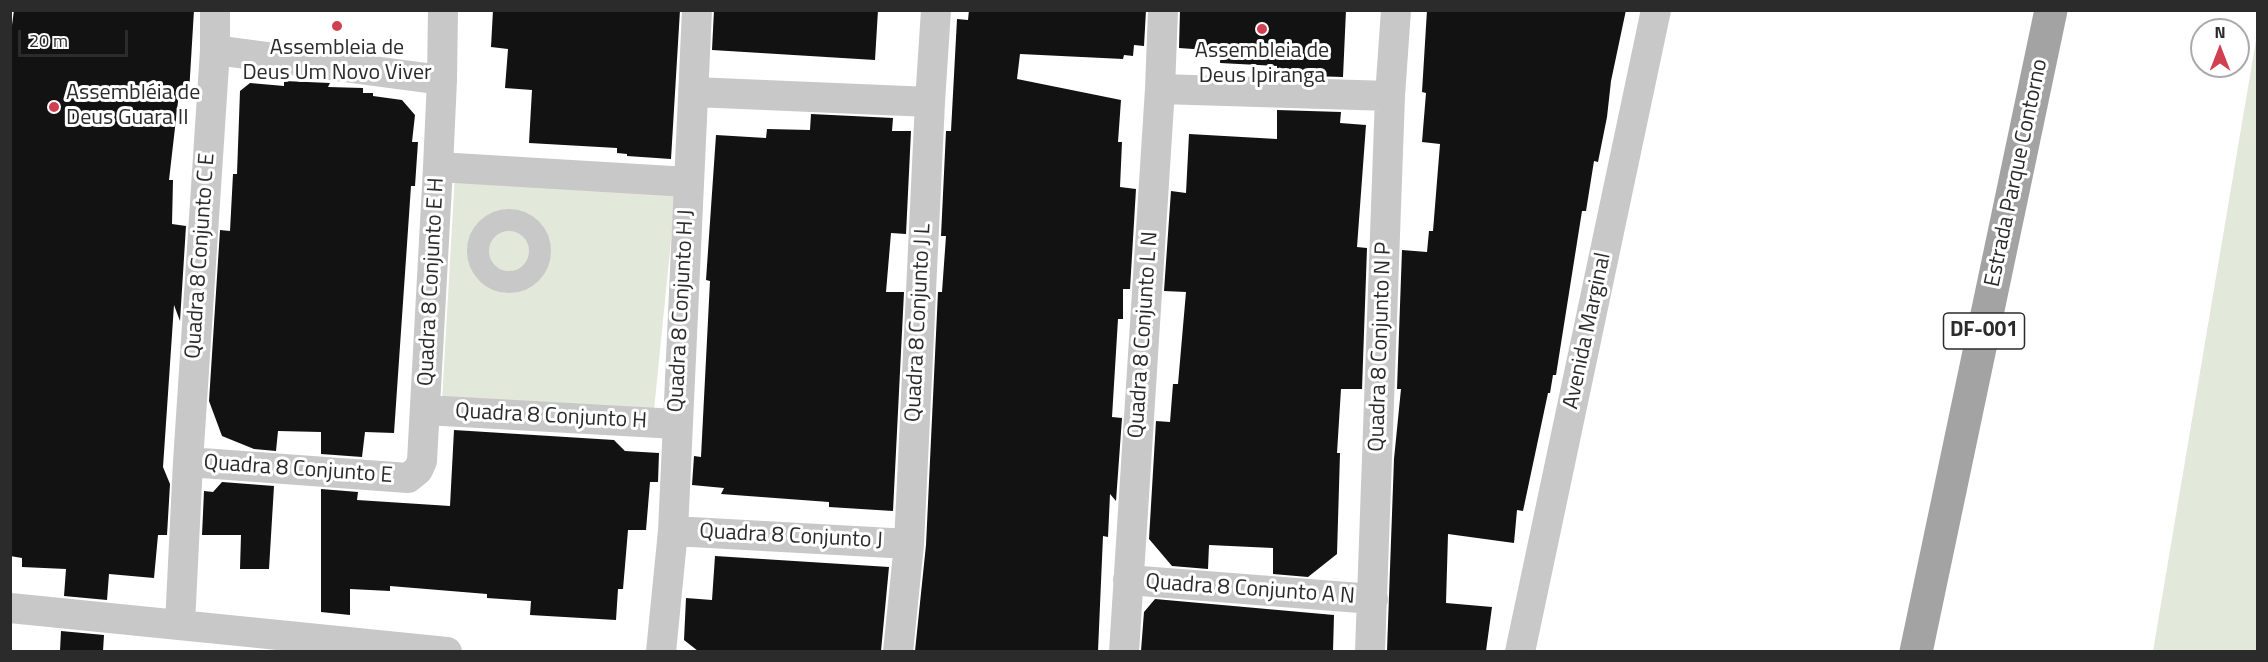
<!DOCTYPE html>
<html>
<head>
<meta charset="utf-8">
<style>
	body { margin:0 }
	#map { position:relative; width:2268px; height:662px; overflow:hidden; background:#fff; font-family:"Titillium Web",sans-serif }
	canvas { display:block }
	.frame { position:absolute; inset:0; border:12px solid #2b2b2b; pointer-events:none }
	.north { position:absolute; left:2190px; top:18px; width:60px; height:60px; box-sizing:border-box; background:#fff; border:2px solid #aaa; border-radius:50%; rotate:0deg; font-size:16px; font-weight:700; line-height:24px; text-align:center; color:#2b2b2b }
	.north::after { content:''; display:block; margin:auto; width:21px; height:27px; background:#d04051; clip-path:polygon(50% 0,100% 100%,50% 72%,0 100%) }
	.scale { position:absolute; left:18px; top:30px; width:110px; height:27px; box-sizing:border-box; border:3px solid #2b2b2b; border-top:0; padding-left:8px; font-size:18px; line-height:21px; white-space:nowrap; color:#2b2b2b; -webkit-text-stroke:4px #fff; paint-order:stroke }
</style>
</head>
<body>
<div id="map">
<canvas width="2268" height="662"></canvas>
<div class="frame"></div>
<div class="north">N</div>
<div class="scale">20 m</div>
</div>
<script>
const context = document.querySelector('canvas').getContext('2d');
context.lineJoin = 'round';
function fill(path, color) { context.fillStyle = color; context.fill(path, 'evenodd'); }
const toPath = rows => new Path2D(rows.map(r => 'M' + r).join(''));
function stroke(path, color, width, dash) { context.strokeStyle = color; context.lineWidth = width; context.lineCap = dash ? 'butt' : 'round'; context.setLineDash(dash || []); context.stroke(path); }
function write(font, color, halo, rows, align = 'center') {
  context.font = font + ' "Titillium Web",sans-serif'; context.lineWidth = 6; context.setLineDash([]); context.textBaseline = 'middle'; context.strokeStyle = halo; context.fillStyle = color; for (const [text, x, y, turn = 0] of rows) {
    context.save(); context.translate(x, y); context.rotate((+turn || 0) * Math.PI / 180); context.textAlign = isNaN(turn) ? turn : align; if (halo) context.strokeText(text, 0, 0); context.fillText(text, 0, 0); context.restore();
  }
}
const green = toPath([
	[2257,34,2257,651,2153,651],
	[455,174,676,191,654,410,442,401]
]);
const building = toPath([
	[14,10,194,10,189,93,179,93,169,180,173,180,172,224,186,226,180,321,174,305,163,467,170,484,167,535,158,535,154,578,109,574,107,600,64,596,66,569,22,567,22,558,10,556,10,40],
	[493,10,680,10,671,159,627,156,627,154,617,153,617,148,529,143,532,90,505,88,508,49,491,47],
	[714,10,878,10,875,60,712,50],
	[969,10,1146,10,1144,46,1134,45,1133,56,1124,55,1123,59,1020,54,1017,79,1121,100,1118,142,1122,142,1120,187,1136,189,1130,289,1123,289,1123,319,1118,319,1112,417,1122,418,1116,501,1110,494,1108,537,1103,536,1098,651,915,651,926,545,938,292,942,292,946,236,941,236,946,131,951,131,957,19,968,20],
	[1180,10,1346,10,1343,77,1277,75,1277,66,1220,63,1221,51,1179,48],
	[1427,10,1626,10,1611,81,1607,117,1598,162,1594,161,1586,211,1582,211,1556,375,1553,375,1550,393,1548,393,1523,511,1517,510,1514,543,1448,534,1446,603,1492,607,1486,651,1387,651,1394,459,1401,389,1397,389,1402,250,1427,252,1429,231,1433,231,1440,144,1422,142,1426,93,1422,92],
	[284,81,330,83,328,87,363,88,363,93,373,93,373,96,402,100,415,115,412,142,418,142,416,171,415,186,411,186,394,433,365,432,362,457,321,454,321,432,278,431,276,451,254,449,222,436,209,401,220,230,230,231,233,174,237,174,240,91,250,83,284,86],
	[1277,110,1341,112,1340,123,1366,125,1357,247,1367,248,1362,389,1341,389,1337,453,1340,453,1337,554,1308,577,1273,574,1273,548,1209,545,1208,569,1172,566,1149,539,1156,421,1170,422,1173,384,1178,384,1186,292,1164,291,1171,191,1186,193,1189,134,1277,139],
	[811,114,893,118,892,131,911,131,906,234,891,233,886,292,904,292,893,511,829,507,829,502,721,494,724,488,692,485,694,456,701,457,710,281,706,280,716,135,766,138,767,129,810,130],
	[454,430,614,440,625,451,659,453,658,482,650,482,646,530,628,530,623,589,618,589,616,620,530,615,531,601,487,598,487,594,390,586,390,591,350,589,350,615,321,612,321,489,358,492,357,500,450,506],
	[222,482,274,486,269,569,240,569,241,535,202,535,204,491,213,492],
	[715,556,889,567,881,651,698,651,684,640,686,598,712,600],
	[1155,599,1334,615,1333,651,1141,651,1144,612],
	[61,631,104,635,103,651,60,651]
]);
const pedestrian = toPath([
	'478 251a31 31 0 1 1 62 0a31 31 0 1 1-62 0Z'
]);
const minor = toPath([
	[215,50,442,80],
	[1160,89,1390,96],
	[694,92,930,102],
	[438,167,688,182],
	[425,410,677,424],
	[188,462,408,478,418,470,422,461,438,167,442,80,443,10],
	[673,531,909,544],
	[1128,580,1373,599],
	[10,608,447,652],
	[180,624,188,462,215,50,215,10],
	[661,652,673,531,697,10],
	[898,652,909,544,930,102,936,10],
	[1124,652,1160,89,1163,10],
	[1370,652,1390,96,1396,10],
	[1520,652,1656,10]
]);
const primary = toPath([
	[1916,652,2051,10]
]);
const markers = [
	[337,26,6,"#d04051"],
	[1262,29,6,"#d04051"],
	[54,107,6,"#d04051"]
];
const shields = [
	[1984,331,81]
];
const shieldNames = [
	["DF-001",1984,331]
];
const poiNames = [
	["Assembleia de",337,49],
	["Deus Um Novo Viver",337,74],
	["Assembleia de",1262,52],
	["Deus Ipiranga",1262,77],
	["Assembléia de",66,94,"left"],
	["Deus Guara II",66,119,"left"]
];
const streetNames = [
	["Estrada Parque Contorno",2017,173,-78],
	["Quadra 8 Conjunto C E",201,256,-86],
	["Quadra 8 Conjunto E H",432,282,-87],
	["Quadra 8 Conjunto H J",682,311,-87],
	["Quadra 8 Conjunto J L",919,323,-87],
	["Avenida Marginal",1588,331,-78],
	["Quadra 8 Conjunto L N",1144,335,-86],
	["Quadra 8 Conjunto N P",1381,347,-88],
	["Quadra 8 Conjunto H",551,417,3],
	["Quadra 8 Conjunto E",298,470,4],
	["Quadra 8 Conjunto J",791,537,3],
	["Quadra 8 Conjunto A N",1250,590,4]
];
fill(green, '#e2e8da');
fill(building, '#121212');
stroke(pedestrian, '#c8c8c8', 22);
stroke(minor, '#c8c8c8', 30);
stroke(primary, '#a3a3a3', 33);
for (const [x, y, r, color] of markers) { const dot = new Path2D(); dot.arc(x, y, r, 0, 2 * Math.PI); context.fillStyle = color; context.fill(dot); stroke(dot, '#fff', 2); }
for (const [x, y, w] of shields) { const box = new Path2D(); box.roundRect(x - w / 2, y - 18, w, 36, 4.5); context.fillStyle = '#fff'; context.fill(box); stroke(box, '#2b2b2b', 1.5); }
write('bold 21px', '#2b2b2b', null, shieldNames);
write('22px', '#2b2b2b', '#fff', poiNames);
write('22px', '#2b2b2b', '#fff', streetNames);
</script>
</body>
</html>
